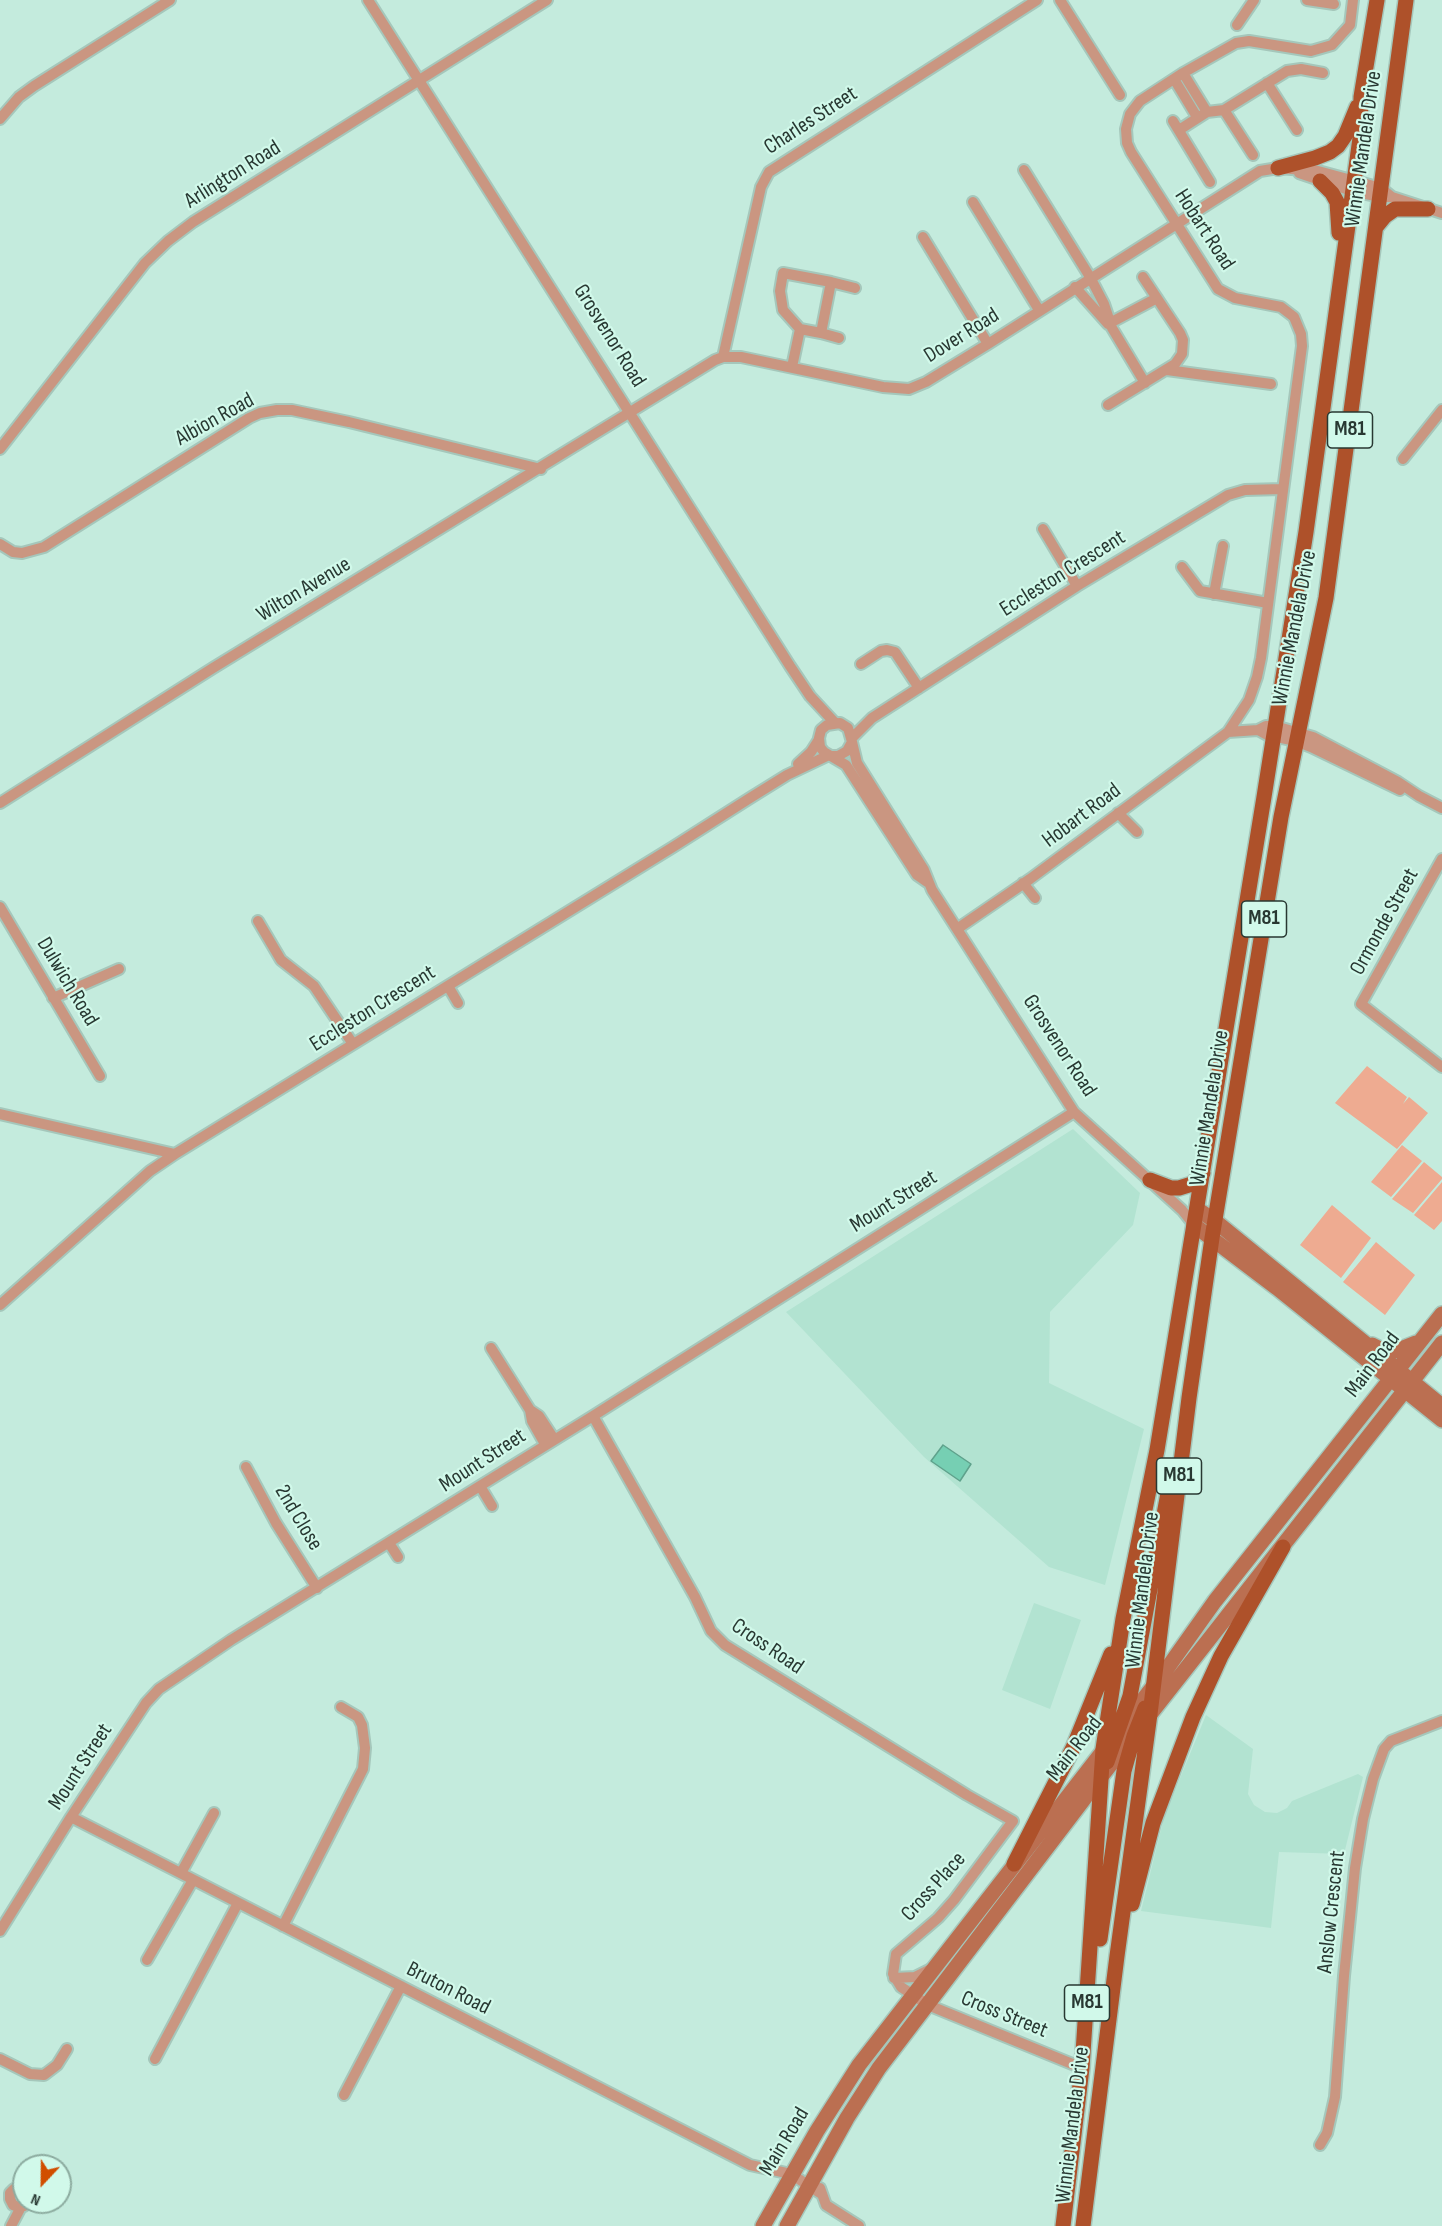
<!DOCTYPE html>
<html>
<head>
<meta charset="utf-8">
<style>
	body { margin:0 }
	#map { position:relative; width:1442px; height:2226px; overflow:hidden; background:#c4ebdd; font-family:"Sofia Sans Condensed",sans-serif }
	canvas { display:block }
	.north { position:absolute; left:12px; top:2154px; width:60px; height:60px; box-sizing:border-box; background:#d1f9ea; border:2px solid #8daca0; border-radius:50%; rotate:202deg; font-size:16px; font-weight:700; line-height:24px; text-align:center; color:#283832 }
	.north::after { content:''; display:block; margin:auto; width:21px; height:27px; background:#d14e00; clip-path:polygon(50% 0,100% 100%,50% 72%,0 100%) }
</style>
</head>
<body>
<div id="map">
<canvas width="1442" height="2226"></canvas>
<div class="north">N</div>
</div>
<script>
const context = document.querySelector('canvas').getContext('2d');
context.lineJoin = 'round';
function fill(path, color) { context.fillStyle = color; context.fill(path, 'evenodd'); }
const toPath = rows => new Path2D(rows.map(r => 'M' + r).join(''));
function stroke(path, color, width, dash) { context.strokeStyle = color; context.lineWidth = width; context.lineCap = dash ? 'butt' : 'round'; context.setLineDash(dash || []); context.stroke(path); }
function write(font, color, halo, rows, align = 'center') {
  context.font = font + ' "Sofia Sans Condensed",sans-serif'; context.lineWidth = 4.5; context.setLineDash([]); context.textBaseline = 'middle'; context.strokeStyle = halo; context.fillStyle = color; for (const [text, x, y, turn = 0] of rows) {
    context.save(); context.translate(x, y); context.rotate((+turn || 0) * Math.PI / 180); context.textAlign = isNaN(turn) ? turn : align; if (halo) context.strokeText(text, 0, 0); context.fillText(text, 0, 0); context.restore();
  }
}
const built = toPath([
	[1073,1129,1140,1193,1133,1225,1050,1312,1049,1383,1144,1429,1105,1585,1049,1567,924,1457,786,1312],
	[1034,1603,1081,1620,1050,1709,1002,1690],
	[1206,1715,1253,1749,1248,1794,1254,1805,1265,1812,1277,1813,1287,1808,1292,1801,1358,1774,1363,1777,1344,1854,1279,1852,1271,1928,1141,1911,1164,1817]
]);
const green = toPath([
	[1367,1066,1407,1097,1403,1104,1409,1097,1428,1113,1397,1149,1335,1103],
	[1402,1145,1422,1161,1391,1197,1371,1182],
	[1424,1162,1442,1177,1442,1179,1413,1213,1392,1199],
	[1442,1182,1442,1221,1434,1230,1414,1215],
	[1332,1205,1371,1238,1341,1278,1300,1245],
	[1376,1242,1415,1275,1385,1315,1343,1282]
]);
const water = toPath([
	[943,1445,971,1464,960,1481,931,1461,943,1445]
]);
const street = toPath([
	[368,0,790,666,810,696,835,723],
	[1060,0,1120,95],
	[1307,0,1334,4],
	[1237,25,1254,0],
	[1183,73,1207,112],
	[1174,79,1197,117],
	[1267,83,1297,130],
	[1224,110,1253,155],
	[0,119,19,97,34,86,170,0],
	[1173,121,1210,182],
	[1179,130,1207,112,1224,110,1287,71,1301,69,1323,73],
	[1024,170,1090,277,1104,304,1112,328,1145,383],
	[1299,173,1352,191,1380,197,1392,197,1442,213],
	[973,202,1039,310],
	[923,237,988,344],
	[831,282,855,288],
	[1075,287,1108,324],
	[1108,324,1157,298],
	[821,333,839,338],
	[723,357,761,187,769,172,1037,0],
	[792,367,800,329,783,310,780,291,783,273,831,282,821,333,800,329],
	[1167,370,1271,384],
	[1108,405,1175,364,1182,354,1183,340,1180,333,1143,277],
	[0,449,145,263,168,241,193,222,547,0],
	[1403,459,1442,410],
	[1043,529,1077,586],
	[0,544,13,552,22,553,44,547,249,418,260,413,277,410,292,410,349,422,541,469],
	[1182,567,1200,591,1268,603],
	[1214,594,1223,546],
	[861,664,881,651,887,650,895,652,919,688],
	[1258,730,1266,726,1275,726,1313,737,1398,782,1419,796,1442,808],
	[1228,732,1258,730,1267,735,1296,741,1311,747,1400,790],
	[852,738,872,718,1077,586,1228,495,1245,490,1282,489],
	[852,742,857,763,924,870,932,890,1074,1112,1182,1210,1194,1225],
	[833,756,838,756,847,751,852,742,848,728,840,723,827,725,821,730,819,738,820,747,824,752,846,765,917,875,927,882],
	[798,764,811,752,818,741],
	[0,803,213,668,715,360,723,357,741,357,883,387,909,389,926,382,988,344,1260,171,1278,168,1318,171,1381,188,1392,197],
	[1118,813,1137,832],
	[1442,859,1361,1004,1442,1067],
	[1023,883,1035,898],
	[0,907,100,1076],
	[258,921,281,960,314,986,353,1044],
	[957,929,1030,879,1228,732,1249,700,1257,677,1261,658,1302,346,1301,334,1294,317,1281,307,1235,298,1218,289,1131,152,1127,143,1126,129,1130,114,1140,101,1183,73,1236,43,1249,41,1311,51,1332,45,1350,25,1353,0],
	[448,986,458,1003],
	[53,998,119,969],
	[0,1114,175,1154],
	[0,1305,150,1171,175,1154,673,847,750,798,787,775,829,755],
	[491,1348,530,1410,532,1421,545,1444],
	[530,1410,539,1416,554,1439],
	[593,1416,695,1597,711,1631,725,1645,967,1795,1013,1821,954,1900,938,1918,896,1954,893,1974,901,1987,928,2005,1082,2068],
	[246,1467,276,1523,317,1588],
	[480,1486,492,1506],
	[389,1543,398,1557],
	[71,1817,750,2165,791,2174,820,2193],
	[181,1873,214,1813],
	[283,1926,363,1769,365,1748,362,1725,358,1717,341,1707],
	[0,1931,71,1817,146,1703,159,1689,231,1640,593,1416,1074,1112],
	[147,1960,193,1880],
	[894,1978,915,1977,931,1969],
	[0,2059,30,2074,44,2075,57,2065,67,2049],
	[155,2059,238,1903],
	[344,2095,401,1986],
	[1320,2145,1327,2133,1335,2097,1344,1976,1355,1868,1363,1819,1373,1779,1384,1749,1391,1741,1442,1721],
	[820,2188,826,2205,859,2226],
	[24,2189,14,2189,10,2193,10,2199,13,2205,18,2207,24,2206,28,2202],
	[11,2226,21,2207]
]);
const secondary = toPath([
	[1197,1209,1215,1221,1442,1406],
	[1194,1225,1277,1288,1442,1420],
	[1372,1345,1382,1350,1396,1351,1416,1343],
	[763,2226,817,2131,859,2065,1166,1670,1215,1601,1442,1314],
	[787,2226,847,2118,879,2068,1100,1778,1442,1343]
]);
const primary = toPath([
	[1278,168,1315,158,1330,152,1338,146,1345,136,1357,107],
	[1320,181,1332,193,1337,202,1339,233],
	[1376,227,1385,216,1395,209,1428,209],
	[1150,1180,1171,1188,1179,1188,1192,1184,1203,1173],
	[1107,1762,1130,1696,1172,1472],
	[1014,1864,1073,1748,1111,1654],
	[1132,1904,1153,1823,1193,1717,1221,1656,1283,1547],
	[1100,1939,1124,1771,1134,1736,1145,1708],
	[1063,2226,1082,2068,1103,1749,1123,1619,1157,1450,1264,797,1306,532,1360,138,1361,97,1377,0],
	[1083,2226,1117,1956,1150,1714,1189,1398,1212,1238,1281,817,1326,598,1406,0]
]);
const shields = [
	[1350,430,45],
	[1264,919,45],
	[1179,1476,45],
	[1087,2003,45]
];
const shieldNames = [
	["M81",1350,430],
	["M81",1264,919],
	["M81",1179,1476],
	["M81",1087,2003]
];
const streetNames = [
	["Charles Street",811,121,-33],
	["Winnie Mandela Drive",1364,149,-82],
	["Arlington Road",233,175,-32],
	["Hobart Road",1204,230,57],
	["Grosvenor Road",609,336,58],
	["Dover Road",962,336,-32],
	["Albion Road",215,420,-29],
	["Eccleston Crescent",1063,574,-32],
	["Wilton Avenue",304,590,-31],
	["Winnie Mandela Drive",1295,628,-79],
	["Hobart Road",1082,816,-37],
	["Ormonde Street",1385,922,-61],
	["Dulwich Road",67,982,59],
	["Eccleston Crescent",373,1009,-32],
	["Grosvenor Road",1059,1046,57],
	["Winnie Mandela Drive",1210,1108,-81],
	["Mount Street",894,1202,-32],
	["Main Road",1373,1365,-53],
	["Mount Street",483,1461,-33],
	["2nd Close",298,1518,59],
	["Winnie Mandela Drive",1143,1590,-83],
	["Cross Road",767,1647,34],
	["Main Road",1075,1749,-52],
	["Mount Street",81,1767,-57],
	["Cross Place",934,1887,-48],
	["Anslow Crescent",1332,1912,-84],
	["Bruton Road",448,1989,27],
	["Cross Street",1004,2015,22],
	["Winnie Mandela Drive",1073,2125,-83],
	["Main Road",785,2142,-59]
];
fill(built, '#b2e3d1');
fill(green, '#eeab91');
fill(water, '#76cfb3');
stroke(water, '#5fa28c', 1.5);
stroke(street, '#a5c7bb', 14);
stroke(secondary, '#a5c7bb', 18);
stroke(primary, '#a5c7bb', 18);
stroke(street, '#ca9681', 10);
stroke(secondary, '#bb6f51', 15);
stroke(primary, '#ae512a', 15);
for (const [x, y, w] of shields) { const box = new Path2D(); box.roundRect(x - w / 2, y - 18, w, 36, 4.5); context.fillStyle = '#d1f9ea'; context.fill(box); stroke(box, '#283832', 1.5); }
write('bold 21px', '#283832', null, shieldNames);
write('22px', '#283832', '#d1f9ea', streetNames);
</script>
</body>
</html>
